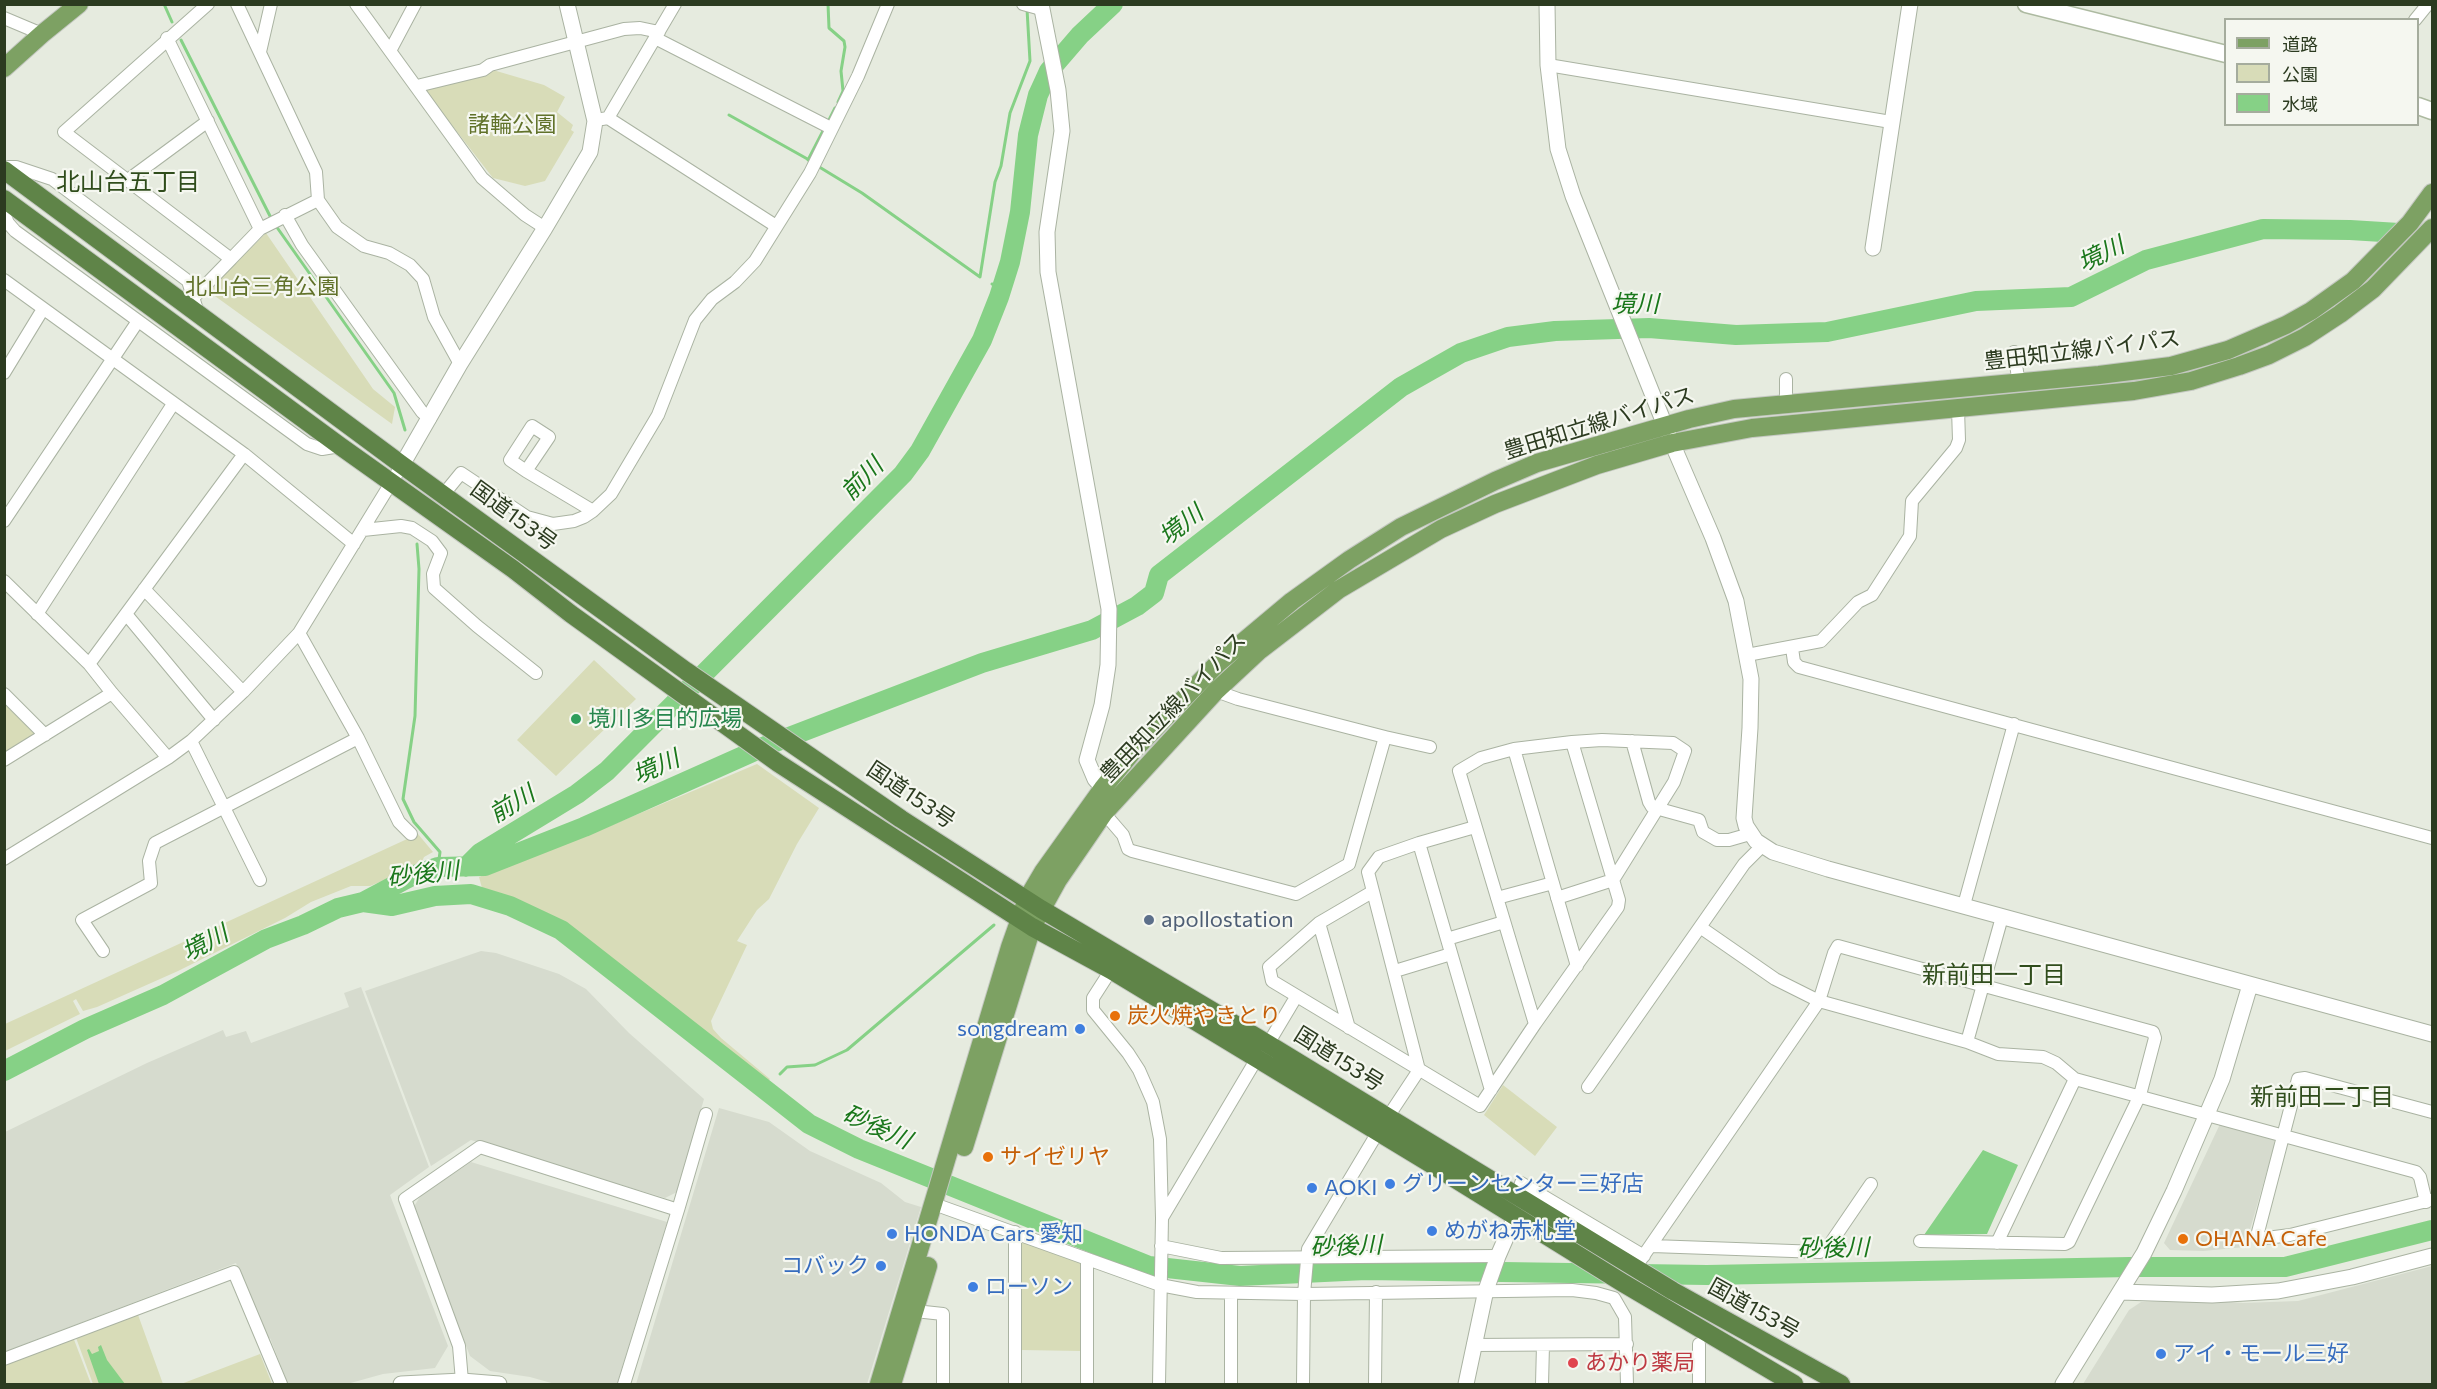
<!DOCTYPE html>
<html>
<head>
<meta charset="utf-8">
<style>
	body { margin:0 }
	#map { position:relative; width:2437px; height:1389px; overflow:hidden; background:#e6ebdf; font-family:Commissioner,"Noto Sans JP",sans-serif }
	canvas { display:block }
	.frame { position:absolute; inset:0; border:6px solid #2c3b20; pointer-events:none }
	.legend { position:absolute; left:2224px; top:18px; width:195px; height:108px; box-sizing:border-box; background:#f5f7f0; border:2px solid #a5ac9d; margin:0; padding:8px 10px; list-style:none; font-size:18px; color:#2c3b20 }
	.legend li { display:flex; align-items:center; gap:12px; height:30px }
	.legend b { width:30px; border:2px solid #a5ac9d }
</style>
</head>
<body>
<div id="map">
<canvas width="2437" height="1389"></canvas>
<div class="frame"></div>
<ul class="legend">
<li><b style="height:8px;background:#7da163"></b>道路</li>
<li><b style="height:16px;background:#d8dcb8"></b>公園</li>
<li><b style="height:16px;background:#86d186"></b>水域</li>
</ul>
</div>
<script>
const context = document.querySelector('canvas').getContext('2d');
context.lineJoin = 'round';
function fill(path, color) { context.fillStyle = color; context.fill(path, 'evenodd'); }
const toPath = rows => new Path2D(rows.map(r => 'M' + r).join(''));
function stroke(path, color, width, dash) { context.strokeStyle = color; context.lineWidth = width; context.lineCap = dash ? 'butt' : 'round'; context.setLineDash(dash || []); context.stroke(path); }
function write(font, color, halo, rows, align = 'center') {
  context.font = font + ' Commissioner,"Noto Sans JP",sans-serif'; context.lineWidth = 4.5; context.setLineDash([]); context.textBaseline = 'middle'; context.strokeStyle = halo; context.fillStyle = color; for (const [text, x, y, turn = 0] of rows) {
    context.save(); context.translate(x, y); context.rotate((+turn || 0) * Math.PI / 180); context.textAlign = isNaN(turn) ? turn : align; if (halo) context.strokeText(text, 0, 0); context.fillText(text, 0, 0); context.restore();
  }
}
const built = toPath([
	[481,951,496,953,559,974,586,989,629,1033,704,1099,677,1192,665,1198,471,1140,431,1166,365,991],
	[361,987,429,1167,390,1195,448,1346,435,1368,383,1374,347,1384,288,1384,270,1338,266,1340,236,1263,5,1352,5,1132,147,1063,223,1030,226,1037,246,1031,251,1043,349,1007,344,993],
	[719,1108,769,1122,810,1151,881,1183,905,1202,921,1207,867,1384,636,1384],
	[2220,1124,2273,1137,2275,1143,2245,1247,2203,1251,2170,1250,2164,1243],
	[471,1162,667,1222,617,1384,555,1384,530,1377,490,1371,470,1356,415,1214,415,1205,421,1195],
	[2432,1266,2432,1384,2083,1384,2129,1310,2141,1302,2206,1300,2243,1303,2298,1301]
]);
const green = toPath([
	[493,70,544,85,565,97,557,112,573,125,571,130,574,132,545,181,525,186,493,178,423,88],
	[266,233,373,389,395,407,392,424,208,291],
	[594,660,636,699,556,776,517,740],
	[5,699,39,733,5,754],
	[757,764,819,808,797,844,769,899,757,910,737,941,747,945,711,1021,713,1029,721,1038,770,1079,767,1083,548,914,482,888,479,877,593,833],
	[418,834,433,852,424,857,420,866,370,886,351,886,311,902,285,918,178,971,97,1007,83,1011,76,999,73,1001,80,1014,5,1051,5,1024],
	[1503,1085,1557,1127,1535,1156,1484,1115],
	[1020,1240,1083,1264,1081,1351,1021,1350],
	[137,1312,163,1384,93,1384,75,1335],
	[73,1337,91,1384,5,1384,5,1363],
	[260,1354,272,1384,181,1384]
]);
const water = toPath([
	[1983,1150,2018,1165,1987,1234,1924,1235],
	[101,1345,107,1360,125,1384,99,1384,87,1350,89,1349,92,1354,99,1351,98,1347]
]);
const stream = toPath([
	[164,4,172,22],
	[828,4,829,28,844,41,845,47,841,71,843,91,838,102],
	[181,40,272,220],
	[729,115,811,161],
	[827,124,835,108],
	[808,160,824,129],
	[816,165,862,193,980,277,995,182,1001,166,1010,113,1030,61,1027,9],
	[276,226,394,393,405,430],
	[992,284,1002,287],
	[417,544,419,569,415,716,403,799,414,822,440,852,438,867],
	[780,1074,787,1067,815,1065,847,1050,994,925]
]);
const river = toPath([
	[466,867,480,853,577,794,607,771,903,474,920,451,982,340,999,297,1010,262,1020,212,1028,135,1038,95,1044,82,1049,71,1080,35,1113,4],
	[363,902,392,906,435,896,471,894,510,906,561,930,809,1124,859,1149,1149,1266,1240,1276,1366,1270,1707,1275,2130,1267,2285,1267,2432,1230],
	[4,1071,85,1029,163,995,266,939,303,925,338,908,363,902,412,876,438,867,485,866,584,827,768,745,982,663,1092,630,1137,606,1154,593,1159,575,1401,387,1461,353,1508,337,1555,331,1649,328,1736,335,1827,332,1976,301,2071,297,2146,260,2263,229,2350,230,2415,234]
]);
const minor = toPath([
	[208,4,64,132,231,259,260,229,318,200],
	[237,4,316,172,318,200,337,227,364,246,389,253,410,265,423,279,434,317,460,364],
	[356,4,482,178,525,215,545,228],
	[1023,4,1041,9],
	[4,18,42,34],
	[2415,20,2428,4],
	[167,38,260,229],
	[655,38,831,128],
	[390,51,415,4],
	[260,52,271,4],
	[1548,65,1891,122],
	[417,86,483,70,490,65,624,29,640,28,659,32],
	[608,118,776,226],
	[602,119,608,118,675,4],
	[4,167,16,167,52,179,188,281,198,313],
	[128,180,208,121],
	[4,214,8,223,15,231,307,444,322,449,340,446],
	[285,215,302,245,422,412,430,419],
	[4,280,244,454,354,544],
	[194,297,231,259],
	[2014,352,2019,384],
	[4,373,43,309],
	[1786,379,1786,404],
	[526,471,549,437,532,426,510,460,526,471,593,511],
	[443,495,461,473,527,517,553,524,574,521,584,517,593,511,611,494,658,415,695,320,712,299,735,282,755,261,810,173,858,76,888,4],
	[4,521,138,321],
	[363,530,401,526,412,528,432,541,441,553,433,574,434,588,477,626,536,673],
	[4,581,89,664,112,693,168,758],
	[144,589,243,692],
	[37,614,173,404],
	[126,614,214,720],
	[299,633,358,738,399,822,411,834],
	[1792,648,1794,662,1799,667,2432,838],
	[1747,655,1821,641,1858,602,1872,595,1910,536,1912,501,1956,448,1959,440,1958,409],
	[89,664,244,454],
	[1216,691,1238,699,1385,737,1430,747],
	[4,694,45,735],
	[191,741,260,880],
	[1632,741,1649,802,1652,807,1699,820,1703,832,1717,840,1729,840,1750,834],
	[1514,749,1577,966],
	[4,760,112,693],
	[1104,813,1123,835,1128,849,1132,851,1296,894,1349,864,1385,737],
	[1419,843,1491,1090],
	[4,859,168,758,191,741,243,692,299,633,402,465],
	[1372,892,1319,923,1269,967,1272,981,1480,1106,1535,1024,1618,907,1619,900,1572,742],
	[1497,898,1553,883],
	[1964,905,2014,724],
	[1319,923,1349,1028],
	[1700,927,1744,864,1762,846],
	[1447,939,1504,922],
	[103,951,82,920,151,883,149,861,155,843,358,738],
	[1111,970,1093,998,1093,1010,1128,1053,1139,1070,1153,1102,1160,1139,1162,1218,1159,1384],
	[1395,971,1451,954],
	[1535,1024,1459,771,1481,758,1514,749,1572,742,1602,740,1673,743,1685,751,1674,782,1613,880,1557,898],
	[1967,1042,2002,917],
	[1268,1044,1296,997],
	[1588,1087,1700,927,1775,979,1819,1001,1967,1042,1998,1054,2043,1057,2056,1063,2075,1079,2416,1172,2420,1177,2426,1202],
	[1521,1183,1644,1256],
	[2431,1200,2290,1235,2259,1239,2257,1236,2298,1079,2305,1078,2432,1112],
	[934,1204,1160,1285,1197,1292,1304,1294,1572,1290,1596,1293,1614,1298,1625,1317,1627,1384],
	[678,1210,706,1114],
	[1162,1218,1256,1060],
	[1997,1243,2075,1079],
	[1161,1246,1221,1258,1498,1256],
	[1652,1246,1820,1252,1828,1247,1871,1184],
	[1087,1259,1087,1384],
	[1635,1268,1819,1001,1834,953,1838,946,2153,1032,2155,1038,2140,1095,2069,1242,2065,1244,1920,1241],
	[915,1311,943,1314,943,1384],
	[1699,1344,1699,1384],
	[1473,1345,1627,1344],
	[4,1359,234,1272,281,1384],
	[462,1381,459,1346,405,1199,480,1147,678,1210,624,1384],
	[1015,1384,1015,1232],
	[1231,1384,1231,1294],
	[1303,1384,1304,1294,1308,1249,1378,1132,1419,1070,1368,872,1379,857,1419,843,1475,827],
	[1375,1384,1376,1292],
	[1542,1384,1543,1345]
]);
const tertiary = toPath([
	[1041,4,1058,90,1062,131,1047,232,1048,272,1109,609,1108,665,1102,705,1087,760,1095,779,1103,788],
	[1547,4,1548,65,1558,149,1573,196,1672,443,1713,538,1736,601,1751,679,1750,728,1744,818,1746,826,1756,841,1773,852,1828,869,2432,1034],
	[1873,248,1910,4],
	[402,465,460,364,545,228,590,152,595,121,567,4],
	[2121,1292,2212,1295,2278,1291,2352,1277,2432,1256],
	[401,1384,462,1381,499,1384],
	[1466,1384,1486,1290,1498,1256,1515,1217],
	[2063,1384,2144,1253,2174,1191,2222,1079,2250,985]
]);
const secondary = toPath([
	[2026,4,2226,54],
	[2418,106,2432,111]
]);
const primary = toPath([
	[4,68,42,34,79,4],
	[964,1147,1032,927,1058,880,1104,813,1216,691,1260,650,1338,590,1441,529,1495,504,1597,465,1672,443,1752,428,2134,391,2191,381,2239,366,2269,355,2305,337,2340,314,2373,289,2432,228],
	[879,1384,1010,947,1027,899,1043,872,1103,788,1134,750,1218,663,1292,601,1349,560,1401,527,1495,481,1537,463,1689,419,1734,409,2099,375,2171,366,2228,350,2286,325,2311,311,2353,281,2410,223,2432,193],
	[892,1384,928,1266]
]);
const trunk = toPath([
	[4,170,402,465,686,671,901,819,1041,909,1268,1044,1673,1291,1841,1384],
	[4,199,340,446,513,569,571,614,778,763,1032,927,1111,970,1431,1164,1623,1283,1794,1384]
]);
const markers = [
	[576,719,6,"#2e9e5b"],
	[1149,920,6,"#5c6f8a"],
	[1115,1016,6,"#e8710a"],
	[1080,1029,6,"#3f7fe0"],
	[988,1157,6,"#e8710a"],
	[1390,1184,6,"#3f7fe0"],
	[1312,1188,6,"#3f7fe0"],
	[1432,1231,6,"#3f7fe0"],
	[892,1234,6,"#3f7fe0"],
	[2183,1239,6,"#e8710a"],
	[881,1266,6,"#3f7fe0"],
	[973,1287,6,"#3f7fe0"],
	[2161,1354,6,"#3f7fe0"],
	[1573,1363,6,"#e0444e"]
];
const parkNames = [
	["諸輪公園",512,125],
	["北山台三角公園",262,287]
];
const streetNames = [
	["豊田知立線バイパス",2082,350,-7],
	["豊田知立線バイパス",1599,423,-17],
	["国道153号",514,516,36],
	["豊田知立線バイパス",1173,707,-46],
	["国道153号",911,795,34],
	["国道153号",1339,1059,32],
	["国道153号",1754,1309,29]
];
const leisureNames = [
	["境川多目的広場",588,719]
];
const serviceNames = [
	["apollostation",1161,920]
];
const foodNames = [
	["炭火焼やきとり",1127,1016],
	["サイゼリヤ",1000,1157],
	["OHANA Cafe",2195,1239]
];
const shopNames = [
	["songdream",1068,1029,"right"],
	["グリーンセンター三好店",1402,1184],
	["AOKI",1324,1188],
	["めがね赤札堂",1444,1231],
	["HONDA Cars 愛知",904,1234],
	["コバック",869,1266,"right"],
	["ローソン",985,1287],
	["アイ・モール三好",2173,1354]
];
const healthNames = [
	["あかり薬局",1585,1363]
];
const neighbourhoodNames = [
	["北山台五丁目",128,182],
	["新前田一丁目",1994,975],
	["新前田二丁目",2322,1097]
];
const waterNames = [
	["境川",2101,254,-26],
	["境川",1635,304],
	["前川",862,479,-46],
	["境川",1181,525,-38],
	["境川",656,767,-24],
	["前川",512,804,-31],
	["砂後川",423,874,-6],
	["境川",205,943,-28],
	["砂後川",877,1127,24],
	["砂後川",1346,1246,-2],
	["砂後川",1833,1248,-1]
];
fill(built, '#d6dbce');
fill(green, '#d8dcb8');
fill(water, '#86d186');
stroke(stream, '#86d186', 3);
stroke(river, '#86d186', 20);
stroke(minor, '#aab3a2', 14);
stroke(tertiary, '#aab3a2', 17);
stroke(secondary, '#adbaa1', 19);
stroke(primary, '#c4c8c1', 20);
stroke(trunk, '#c4c8c1', 20);
stroke(minor, '#fff', 12);
stroke(tertiary, '#fff', 15);
stroke(secondary, '#fff', 16);
stroke(primary, '#7da163', 18);
stroke(trunk, '#5f8448', 18);
for (const [x, y, r, color] of markers) { const dot = new Path2D(); dot.arc(x, y, r, 0, 2 * Math.PI); context.fillStyle = color; context.fill(dot); stroke(dot, '#f5f7f0', 2); }
write('22px', '#61722a', '#f5f7f0', parkNames);
write('22px', '#2c3b20', '#f5f7f0', streetNames);
write('22px', '#27864d', '#f5f7f0', leisureNames, 'left');
write('22px', '#4e5e75', '#f5f7f0', serviceNames, 'left');
write('22px', '#c56008', '#f5f7f0', foodNames, 'left');
write('22px', '#366cbe', '#f5f7f0', shopNames, 'left');
write('22px', '#be3a42', '#f5f7f0', healthNames, 'left');
write('24px', '#304d1c', '#f5f7f0', neighbourhoodNames);
write('italic 24px', '#1a771b', '#f5f7f0', waterNames);
</script>
</body>
</html>
